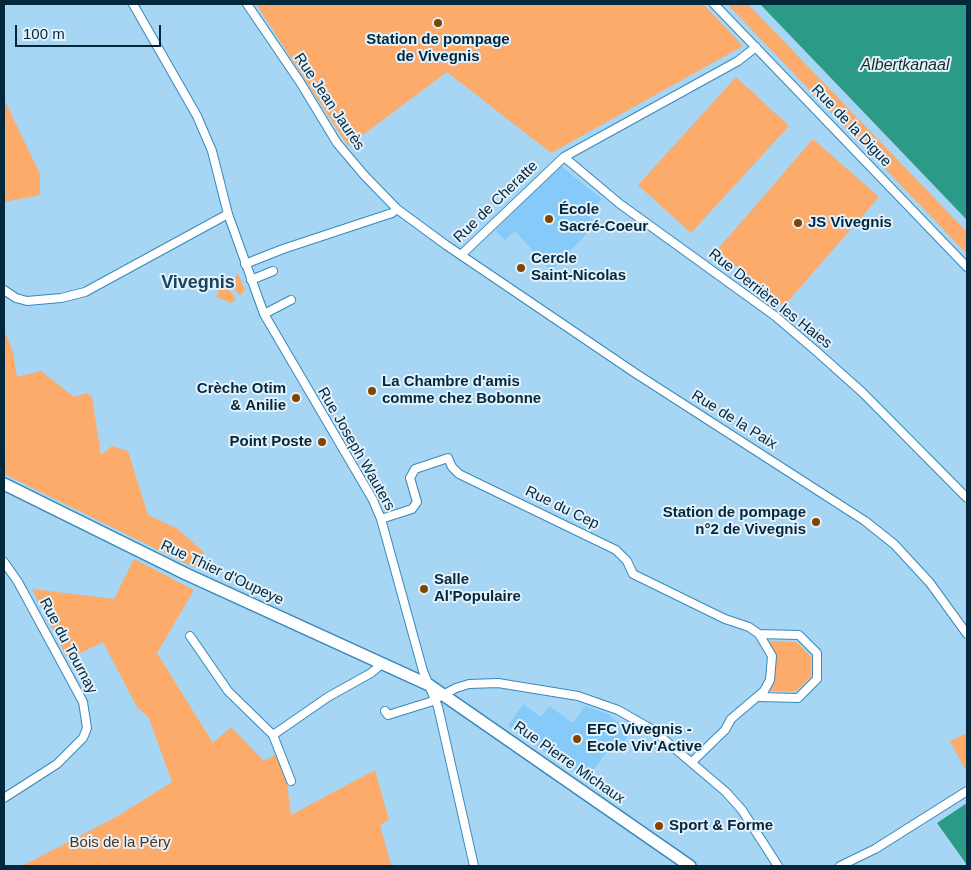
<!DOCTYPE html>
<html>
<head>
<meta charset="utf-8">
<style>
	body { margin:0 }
	#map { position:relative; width:971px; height:870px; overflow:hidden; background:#a7d5f4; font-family:Helvetica,sans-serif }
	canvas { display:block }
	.frame { position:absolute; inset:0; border:5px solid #03273b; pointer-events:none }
	.scale { position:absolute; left:15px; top:25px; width:146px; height:22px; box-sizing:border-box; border:2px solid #03273b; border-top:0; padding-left:6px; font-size:15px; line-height:18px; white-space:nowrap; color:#03273b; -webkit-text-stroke:4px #e2f1fc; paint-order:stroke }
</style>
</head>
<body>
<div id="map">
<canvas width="971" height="870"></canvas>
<div class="frame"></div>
<div class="scale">100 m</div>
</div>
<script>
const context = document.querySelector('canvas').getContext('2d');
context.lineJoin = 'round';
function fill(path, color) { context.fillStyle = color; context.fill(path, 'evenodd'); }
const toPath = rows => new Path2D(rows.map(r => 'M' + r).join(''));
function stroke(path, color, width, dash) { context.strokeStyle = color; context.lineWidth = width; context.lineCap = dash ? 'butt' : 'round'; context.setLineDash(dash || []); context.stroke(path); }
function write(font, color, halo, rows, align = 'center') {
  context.font = font + ' Helvetica,sans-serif'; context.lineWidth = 4; context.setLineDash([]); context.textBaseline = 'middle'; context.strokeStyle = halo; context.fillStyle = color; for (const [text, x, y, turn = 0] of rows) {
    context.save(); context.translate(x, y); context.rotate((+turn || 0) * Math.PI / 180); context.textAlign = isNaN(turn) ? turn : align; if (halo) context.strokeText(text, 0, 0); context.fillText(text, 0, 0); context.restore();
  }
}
const built = toPath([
	[561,166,602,199,588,216,596,224,551,271,515,231,505,240,495,230],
	[523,704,541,717,549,706,573,723,585,706,611,715,611,717,631,731,617,754,609,748,587,780,508,726]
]);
const green = toPath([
	[256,4,703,4,743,46,551,153,447,72,348,146],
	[727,4,748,4,967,232,967,254],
	[736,77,789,126,691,233,638,185],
	[4,99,40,174,40,195,4,202],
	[813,139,879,197,784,306,717,250],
	[238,274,245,290,240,296,230,282],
	[226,285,236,299,231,303,216,297,219,293,216,289],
	[4,330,13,352,17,377,41,371,74,397,86,393,92,397,101,455,112,446,128,451,148,515,176,528,204,552,195,568,4,474,6,443,4,442],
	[134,559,194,590,157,653,213,743,231,727,264,761,276,754,287,782,291,815,375,770,389,820,380,825,391,865,22,866,118,816,172,782,149,718,137,707,103,642,68,659,32,589,114,599],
	[769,641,797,642,811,657,811,677,796,691,768,691,776,667],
	[967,733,967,773,950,741]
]);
const water = toPath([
	[760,4,967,4,967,220],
	[967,803,967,865,937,823]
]);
const minor = toPath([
	[133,4,197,116,212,151,228,214,264,314,373,500,381,519,423,671,438,707,474,866],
	[247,4,300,82,337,143,364,175,397,209,446,245,635,373,865,521,894,544,930,583,967,634],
	[714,4,967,267],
	[564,157,620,204,775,316,816,351,862,392,967,498],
	[461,255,564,157,738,61,756,47],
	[245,264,283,249,392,213,397,209],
	[251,280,273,271],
	[4,290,16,298,27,301,61,298,85,292,228,214],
	[264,314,291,300],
	[381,519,412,509,417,502,410,478,415,469,448,458,452,467,459,474,616,550,627,561,633,574,725,619,749,627,759,634,772,656,770,680,764,691,731,719,725,730,692,762],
	[4,562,18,582,83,702,87,728,83,738,57,764,4,798],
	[190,636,228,691,273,735,291,781],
	[759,697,798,698,817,679,817,653,799,635,759,634],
	[385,711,388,715,430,702,456,688,469,684,498,683,578,696,618,710,653,730,726,792,742,810,778,866],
	[273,735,328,697,371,673,383,663],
	[840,866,875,849,967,791]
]);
const secondary = toPath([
	[4,484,186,574,429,685,690,866]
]);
const markers = [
	[438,23,5,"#824501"],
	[549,219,5,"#824501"],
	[798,223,5,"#824501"],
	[521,268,5,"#824501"],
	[372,391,5,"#824501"],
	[296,398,5,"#824501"],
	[322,442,5,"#824501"],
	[816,522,5,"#824501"],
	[424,589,5,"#824501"],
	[577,739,5,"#824501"],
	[659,826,5,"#824501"]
];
const poiNames = [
	["Station de pompage",438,40,"center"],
	["de Vivegnis",438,57,"center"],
	["École",559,210],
	["Sacré-Coeur",559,227],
	["JS Vivegnis",808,223],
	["Cercle",531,259],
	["Saint-Nicolas",531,276],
	["La Chambre d'amis",382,382],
	["comme chez Bobonne",382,399],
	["Crèche Otim",286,389,"right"],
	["& Anilie",286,406,"right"],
	["Point Poste",312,442,"right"],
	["Station de pompage",806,513,"right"],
	["n°2 de Vivegnis",806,530,"right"],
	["Salle",434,580],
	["Al'Populaire",434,597],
	["EFC Vivegnis -",587,730],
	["Ecole Viv'Active",587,747],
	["Sport & Forme",669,826]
];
const streetNames = [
	["Rue Jean Jaurès",329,102,56],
	["Rue de la Digue",851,126,46],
	["Rue de Cheratte",496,202,-44],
	["Rue Derrière les Haies",770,299,38],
	["Rue de la Paix",734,420,32],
	["Rue Joseph Wauters",356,449,60],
	["Rue du Cep",562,508,26],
	["Rue Thier d'Oupeye",222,573,25],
	["Rue du Tournay",68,646,62],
	["Rue Pierre Michaux",569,763,35]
];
const parkNames = [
	["Bois de la Péry",120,843]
];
const waterNames = [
	["Albertkanaal",905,66]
];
const quarterNames = [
	["Vivegnis",198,283]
];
fill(built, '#85caf8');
fill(green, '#fcab6a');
fill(water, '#2b9b87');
stroke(minor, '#3689ba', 10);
stroke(secondary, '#3689ba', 14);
stroke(minor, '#fff', 8);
stroke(secondary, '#fff', 11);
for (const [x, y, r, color] of markers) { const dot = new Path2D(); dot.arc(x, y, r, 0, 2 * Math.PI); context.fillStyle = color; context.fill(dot); stroke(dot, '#e2f1fc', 2); }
write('bold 15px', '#03273b', '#e2f1fc', poiNames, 'left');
write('15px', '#03273b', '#e2f1fc', streetNames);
write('15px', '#543317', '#e2f1fc', parkNames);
write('italic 16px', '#162e29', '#e2f1fc', waterNames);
write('bold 18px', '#19445e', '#e2f1fc', quarterNames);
</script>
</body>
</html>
